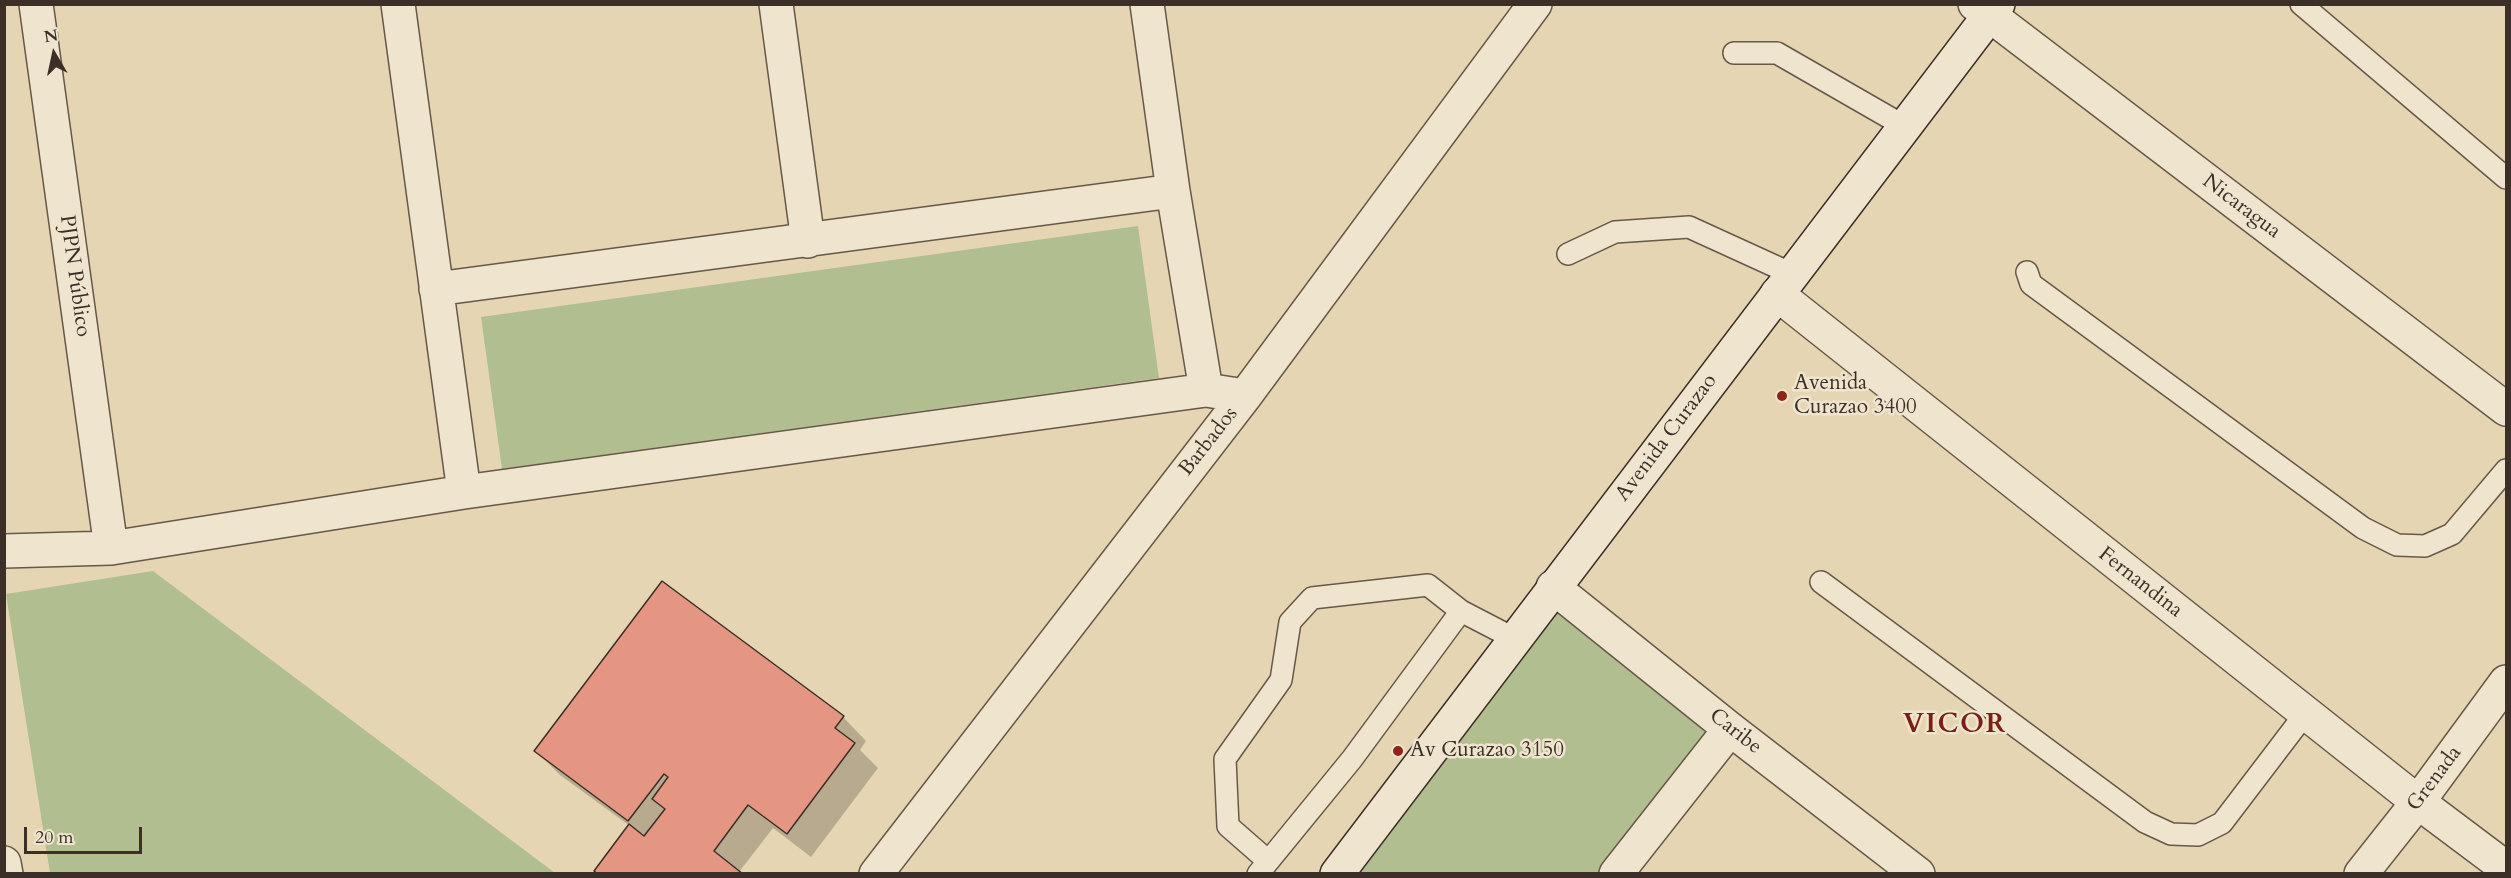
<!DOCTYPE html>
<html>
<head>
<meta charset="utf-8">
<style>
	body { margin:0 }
	#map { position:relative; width:2511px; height:878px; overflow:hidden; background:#e6d5b2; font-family:Cardo,serif }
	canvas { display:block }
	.frame { position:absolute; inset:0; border:6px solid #3b2f28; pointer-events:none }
	.north { position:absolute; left:24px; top:24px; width:60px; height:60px; -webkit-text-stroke:4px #efe4cd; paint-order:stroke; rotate:351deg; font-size:16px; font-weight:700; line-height:24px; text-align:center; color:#3b2f28 }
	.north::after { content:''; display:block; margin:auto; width:21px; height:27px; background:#3b2f28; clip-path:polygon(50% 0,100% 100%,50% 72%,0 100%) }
	.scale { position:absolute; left:24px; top:827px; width:118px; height:27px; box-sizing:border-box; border:3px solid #3b2f28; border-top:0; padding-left:8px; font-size:18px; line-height:21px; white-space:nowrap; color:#3b2f28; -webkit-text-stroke:4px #efe4cd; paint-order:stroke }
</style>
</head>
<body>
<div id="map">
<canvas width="2511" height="878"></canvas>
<div class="frame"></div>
<div class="north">N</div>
<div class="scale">20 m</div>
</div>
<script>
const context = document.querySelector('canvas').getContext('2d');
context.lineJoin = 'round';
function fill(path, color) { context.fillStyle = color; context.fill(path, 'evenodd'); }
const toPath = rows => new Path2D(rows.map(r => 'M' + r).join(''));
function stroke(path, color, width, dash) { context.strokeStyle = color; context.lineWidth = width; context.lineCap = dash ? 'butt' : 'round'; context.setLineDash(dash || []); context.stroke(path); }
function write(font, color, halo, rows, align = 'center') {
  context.font = font + ' Cardo,serif'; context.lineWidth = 5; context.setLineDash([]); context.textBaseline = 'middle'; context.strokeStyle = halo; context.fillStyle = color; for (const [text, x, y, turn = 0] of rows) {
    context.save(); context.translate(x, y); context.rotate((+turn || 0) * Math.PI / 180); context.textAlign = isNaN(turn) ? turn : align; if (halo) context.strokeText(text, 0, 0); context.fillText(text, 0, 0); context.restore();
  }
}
const green = toPath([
	[1138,226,1159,378,502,469,481,317],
	[153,571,555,873,50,873,6,594],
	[1559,603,1718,725,1602,873,1351,874]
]);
const shadow = toPath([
	[843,717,866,741,860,750,878,768,811,857,773,828,739,872,599,874,630,826,560,775,536,751]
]);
const building = toPath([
	[662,581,844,716,835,728,855,743,787,834,748,805,714,851,743,874,598,874,594,871,629,824,644,836,665,809,652,799,668,777,664,774,628,821,534,751,662,581]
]);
const lane = toPath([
	[2301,4,2506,178],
	[1734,53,1777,53,1904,126],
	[1568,254,1615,232,1689,227,1792,274],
	[2027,272,2031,284,2363,528,2397,545,2425,546,2452,534,2506,470],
	[1821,582,2145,822,2171,834,2198,835,2222,823,2305,714],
	[1268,861,1228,826,1225,759,1281,680,1290,622,1312,598,1428,585,1461,611,1515,639],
	[1258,874,1352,759,1461,611]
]);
const street = toPath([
	[36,4,111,548],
	[398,4,464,492],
	[776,4,808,241],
	[1147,4,1173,191,1206,390],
	[1975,4,2506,409],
	[436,289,1173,191],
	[1777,294,2418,802,2506,868],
	[4,551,111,548,464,492,1206,390,1245,396],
	[1553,587,1730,729,1918,874],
	[4,863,6,874],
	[876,874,1245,396,1535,4],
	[1616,874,1730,729],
	[2361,874,2418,802,2506,682]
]);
const secondary = toPath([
	[1337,874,1998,4]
]);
const markers = [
	[1782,396,6,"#8f2418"],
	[1398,751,6,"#8f2418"]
];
const streetNames = [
	["Nicaragua",2241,207,37],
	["PJPN Público",74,276,82],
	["Avenida Curazao",1667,438,-53],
	["Barbados",1209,442,-52],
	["Fernandina",2140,583,38],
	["Caribe",1735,732,38],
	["Grenada",2435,779,-53]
];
const poiNames = [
	["Avenida",1794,384],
	["Curazao 3400",1794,408],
	["Av Curazao 3150",1410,751]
];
const districtNames = [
	["VICOR",1955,726]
];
fill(green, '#b0be90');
fill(shadow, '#0003');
fill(building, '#e59682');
stroke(building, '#3b2f28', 1.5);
stroke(lane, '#66584a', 24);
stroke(street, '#66584a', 36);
stroke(secondary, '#3b2f28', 36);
stroke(lane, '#efe4cd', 21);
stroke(street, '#efe4cd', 33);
stroke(secondary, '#efe4cd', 33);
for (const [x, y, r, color] of markers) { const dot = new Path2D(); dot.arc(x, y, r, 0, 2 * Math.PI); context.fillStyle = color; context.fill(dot); stroke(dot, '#efe4cd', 2); }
write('21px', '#3b2f28', '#efe4cd', streetNames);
write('21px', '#3b2f28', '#efe4cd', poiNames, 'left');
context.letterSpacing = '1.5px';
write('bold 27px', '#7a1f14', '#efe4cd', districtNames);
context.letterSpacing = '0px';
</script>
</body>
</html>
